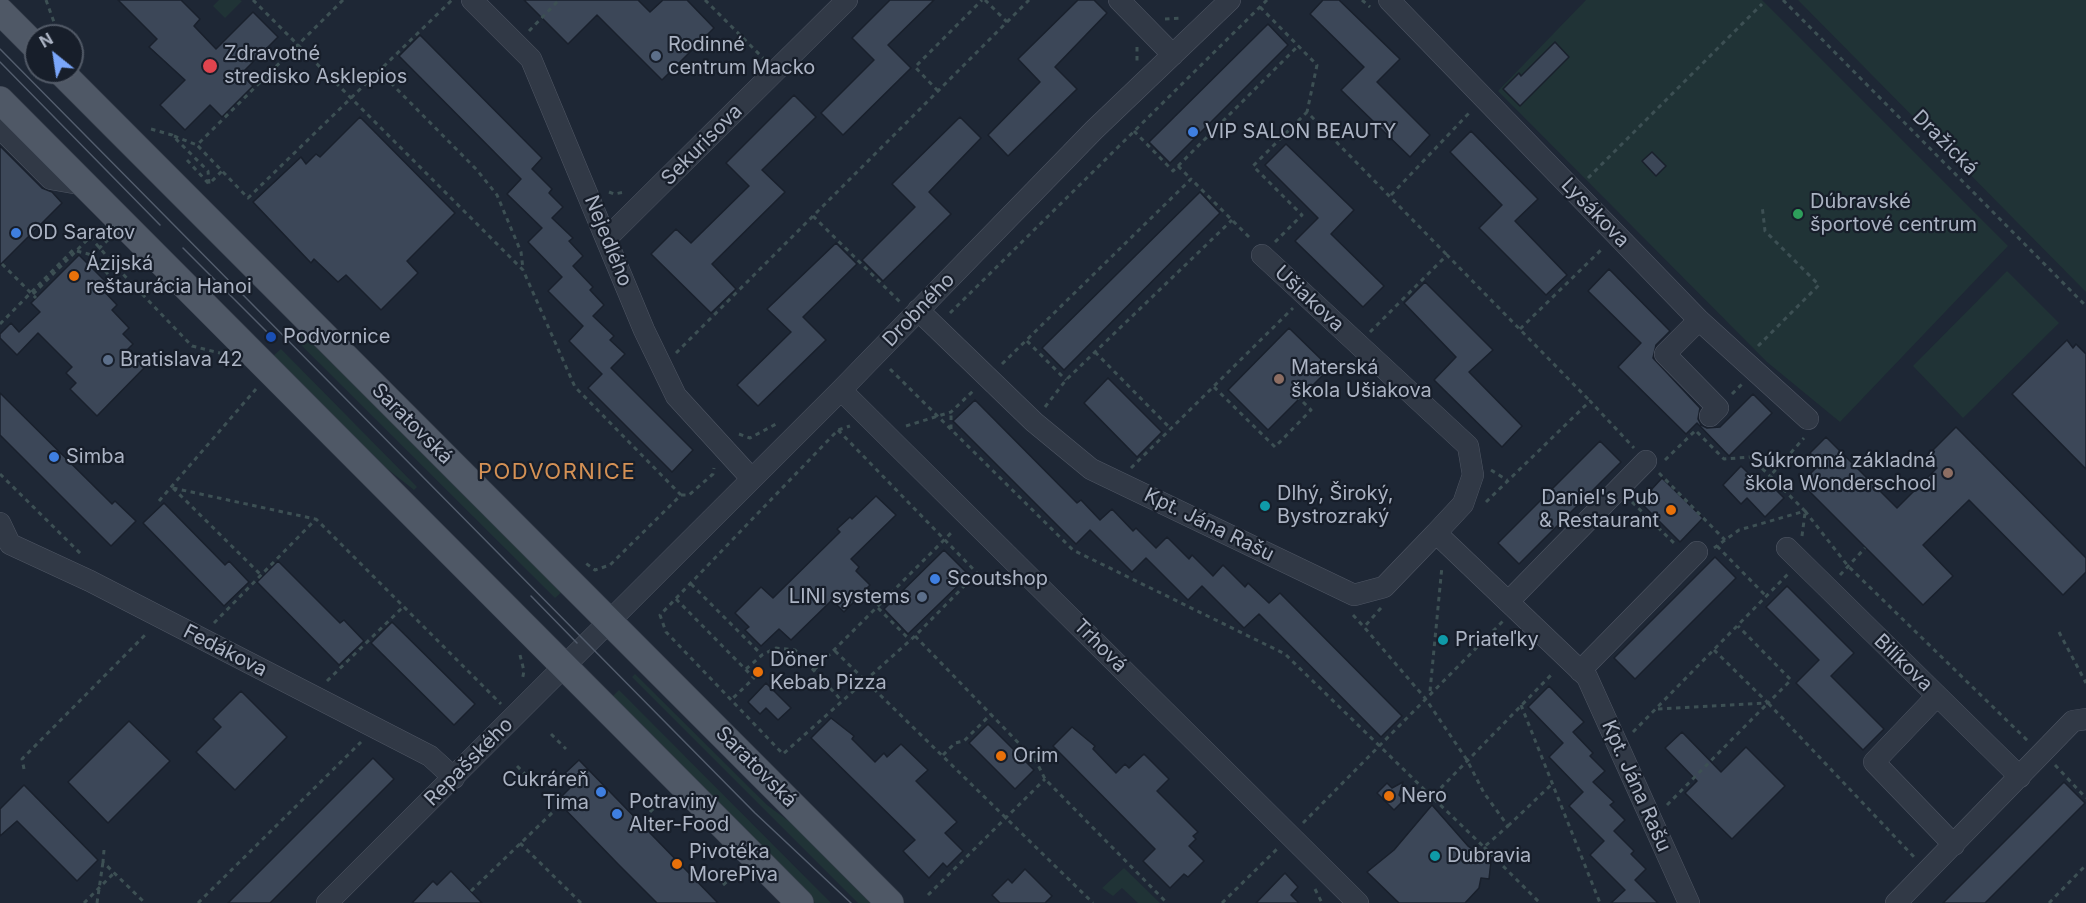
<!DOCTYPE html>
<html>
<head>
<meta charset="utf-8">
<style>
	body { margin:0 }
	#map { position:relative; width:2086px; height:903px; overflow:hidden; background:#1e2735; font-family:Inter,sans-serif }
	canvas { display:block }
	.north { position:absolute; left:24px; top:24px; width:60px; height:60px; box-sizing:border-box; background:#171e2a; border:2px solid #525a67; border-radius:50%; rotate:330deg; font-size:16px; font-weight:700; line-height:24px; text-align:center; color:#abb3c3 }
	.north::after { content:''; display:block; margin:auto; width:21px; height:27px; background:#7aa6fa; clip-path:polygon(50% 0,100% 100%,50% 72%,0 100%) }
</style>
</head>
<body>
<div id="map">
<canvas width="2086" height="903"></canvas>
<div class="north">N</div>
</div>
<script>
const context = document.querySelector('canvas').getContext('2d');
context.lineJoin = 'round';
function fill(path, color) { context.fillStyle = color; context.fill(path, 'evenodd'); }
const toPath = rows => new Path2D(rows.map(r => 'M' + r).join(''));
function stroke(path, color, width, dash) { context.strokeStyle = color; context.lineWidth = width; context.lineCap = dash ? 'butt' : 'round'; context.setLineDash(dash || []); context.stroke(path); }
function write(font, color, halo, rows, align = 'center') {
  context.font = font + ' Inter,sans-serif'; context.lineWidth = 4.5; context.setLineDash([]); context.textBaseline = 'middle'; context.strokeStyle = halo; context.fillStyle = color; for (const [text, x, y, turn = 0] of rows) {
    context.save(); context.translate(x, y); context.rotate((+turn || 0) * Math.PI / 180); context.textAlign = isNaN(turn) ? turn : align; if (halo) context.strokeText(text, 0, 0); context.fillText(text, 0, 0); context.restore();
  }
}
const green = toPath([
	[219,0,240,0,242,1,225,18,213,6],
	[1586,0,1762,0,2008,246,1840,422,1767,362,1498,91],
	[1798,0,2086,0,2086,292],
	[2007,271,2059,323,1963,418,1913,366],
	[301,330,563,591,555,598,294,338],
	[281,349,417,487,414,490,362,449,273,356],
	[635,674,767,805,810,837,873,903,858,903,632,677],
	[619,690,831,903,815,903,611,698],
	[1124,868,1160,903,1138,903,1122,888,1113,896,1102,888]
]);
const building = toPath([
	[118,0,181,0,200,19,194,26,216,49,253,12,278,37,241,74,253,86,222,117,210,105,185,130,160,105,185,80,149,47,157,39,118,0],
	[524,0,638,0,650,12,663,0,687,0,714,28,662,80,597,15,568,44,524,0],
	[890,0,934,0,888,45,911,68,843,135,821,113,874,60,852,38,890,0],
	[1078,0,1094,0,1107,13,1055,67,1077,89,1008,156,988,135,1040,82,1018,59,1078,0],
	[1323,0,1339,0,1400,59,1377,82,1430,135,1410,157,1341,90,1364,67,1310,14,1323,0],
	[1268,24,1288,45,1170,163,1149,142,1268,24],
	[420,35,542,158,532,169,552,189,549,193,563,207,552,218,573,238,569,241,583,256,573,266,593,287,590,290,604,305,593,316,614,336,610,340,625,354,611,368,693,450,672,472,588,388,602,374,569,341,583,326,548,291,562,277,528,242,542,228,507,194,521,179,399,56,420,35],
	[1555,42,1569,57,1520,106,1503,89,1519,73,1521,76,1555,42],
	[794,95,816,117,762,170,785,192,712,264,736,289,711,313,651,254,676,229,691,243,749,186,726,163,794,95],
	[360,117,455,213,407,261,418,273,381,310,346,275,338,282,314,259,311,263,253,202,301,157,306,164,316,154,320,157,360,117],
	[960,117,981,138,929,192,951,214,883,281,862,260,915,207,892,184,960,117],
	[1471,131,1538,199,1515,221,1567,275,1546,295,1479,228,1502,205,1450,152,1471,131],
	[1286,144,1354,210,1331,234,1384,286,1363,307,1295,241,1318,218,1265,165,1286,144],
	[0,146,42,188,52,192,62,203,0,265,0,146],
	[1652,152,1666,166,1656,176,1642,161,1652,152],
	[1200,192,1220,213,1064,370,1042,348,1200,192],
	[836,243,857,264,803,317,826,340,758,406,737,385,791,332,767,309,836,243],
	[79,255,106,282,100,287,117,305,112,310,129,328,123,334,133,344,127,350,145,367,97,416,70,389,76,383,66,373,72,367,38,333,17,355,0,338,0,334,11,323,19,332,40,312,31,303,79,255],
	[1609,269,1670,331,1656,345,1653,358,1700,408,1698,419,1701,425,1707,428,1720,427,1753,394,1772,413,1729,456,1697,423,1686,434,1618,367,1641,343,1588,291,1609,269],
	[1425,282,1493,350,1469,372,1522,426,1502,447,1434,380,1456,357,1404,303,1425,282],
	[1289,328,1330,368,1268,430,1228,390,1289,328],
	[2067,340,2073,348,2076,344,2086,354,2086,469,2012,394,2067,340],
	[1108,378,1162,432,1137,457,1084,403,1108,378],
	[0,393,112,504,115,501,136,521,111,546,0,435,0,393],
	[975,400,1077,503,1081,500,1100,520,1112,509,1133,531,1136,528,1156,548,1167,537,1189,559,1192,555,1213,576,1223,565,1245,587,1248,583,1269,603,1280,593,1402,716,1381,737,1259,614,1244,628,1202,586,1188,600,1146,558,1132,572,1090,530,1076,544,953,421,975,400],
	[1956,427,2086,558,2086,572,2063,595,1969,500,1923,545,1953,576,1923,605,1801,483,1820,464,1810,453,1826,437,1897,508,1937,468,1926,457,1956,427],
	[1600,441,1621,462,1519,564,1498,543,1600,441],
	[1741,466,1759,484,1765,479,1784,498,1765,517,1747,498,1741,504,1723,485,1741,466],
	[1662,478,1703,518,1680,542,1640,502,1662,478],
	[876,496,896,515,851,559,859,567,856,571,870,585,844,612,832,600,791,640,779,629,761,646,745,630,749,627,735,613,761,587,773,598,840,532,837,529,850,517,852,519,876,496],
	[164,503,225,565,229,561,249,582,224,606,143,523,164,503],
	[944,550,969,575,908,634,884,609,944,550],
	[1715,557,1736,578,1635,679,1614,658,1715,557],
	[278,561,340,623,344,620,364,641,339,665,257,582,278,561],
	[1787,586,1854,653,1831,676,1884,729,1863,750,1796,683,1819,660,1766,607,1787,586],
	[392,622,475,704,454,725,371,643,392,622],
	[766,683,791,708,778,720,766,708,760,714,748,702,766,683],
	[1549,686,1584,722,1573,732,1593,753,1590,756,1605,771,1593,782,1614,802,1610,805,1625,820,1614,831,1634,851,1631,854,1646,869,1635,880,1658,903,1611,903,1625,890,1590,855,1604,841,1569,806,1583,792,1549,757,1563,743,1528,707,1549,686],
	[241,691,287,737,235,790,196,752,221,727,213,719,241,691],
	[831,718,854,736,852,739,875,762,884,753,887,757,901,744,928,770,916,781,957,822,945,833,963,851,947,867,943,863,929,878,903,851,915,840,811,738,831,718],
	[129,721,170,761,108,823,68,782,129,721],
	[988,724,1034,770,1015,789,969,743,988,724],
	[1072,727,1095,746,1093,749,1116,773,1125,764,1129,768,1144,754,1169,779,1157,791,1198,832,1193,836,1196,839,1189,846,1204,861,1188,877,1184,874,1170,888,1143,861,1155,849,1053,746,1072,727],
	[1682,732,1721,772,1746,747,1785,786,1732,839,1685,793,1697,781,1665,748,1682,732],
	[373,758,394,779,270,903,228,903,373,758],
	[579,760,650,833,718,903,657,903,618,864,557,801,573,785,563,775,579,760],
	[1403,782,1399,795,1404,800,1394,810,1377,793,1387,783,1392,788,1403,782],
	[2064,782,2085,803,1985,903,1943,903,2064,782],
	[24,785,98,860,77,881,17,821,0,836,0,809,24,785],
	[1432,805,1468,846,1491,861,1489,879,1481,878,1479,888,1465,903,1399,903,1367,872,1394,850,1432,805],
	[1025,869,1052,896,1045,903,1000,903,992,895,1008,879,1012,883,1025,869],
	[451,871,482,903,412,903,433,881,437,885,451,871],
	[1285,873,1298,887,1291,895,1299,903,1256,903,1285,873]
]);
const path = toPath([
	[46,0,54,22],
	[253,0,523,270,575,387,681,495,610,565,595,570,584,562],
	[343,0,197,145,248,198,452,0],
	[705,0,763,58],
	[985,0,1007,22],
	[1362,0,1370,7],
	[1783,0,2086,306],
	[1260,7,1317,65,1307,112,1447,255],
	[1165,19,1182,18],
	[529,31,559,0],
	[1137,47,1137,61],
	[378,70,477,170,497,195,521,252,523,269],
	[938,91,915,67,982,0],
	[151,129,172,135,208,171,209,184,222,171],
	[1134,131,1173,171,1298,46],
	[174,136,197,145],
	[187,160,209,184,207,186],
	[1178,166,1191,179],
	[1588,178,1762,4],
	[609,192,614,194,625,192],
	[1391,195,1471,111],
	[813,216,900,302],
	[90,237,120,271],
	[1275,242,1302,215,1253,166,1307,112],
	[92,255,108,240],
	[950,313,1267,0],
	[0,324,73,250,92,255,112,279,120,271,192,346,220,353],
	[1520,329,1602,249],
	[1370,332,1447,255,1590,401],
	[1027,341,1066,380],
	[1758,346,1819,285,1765,231,1762,205],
	[1095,352,1171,429],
	[676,353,1029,0],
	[1002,364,1191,179,1252,240],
	[890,369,1073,550,1285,654,1432,797,1553,673],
	[1214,387,1275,447,1311,410,1297,396],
	[1732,394,1742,384],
	[1045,407,1066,380,1232,220],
	[906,426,951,412,973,391],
	[951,429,951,412],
	[838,430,977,573,915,636,783,754,666,632,660,615,838,430,850,426],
	[1697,432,1724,459,1750,457,1770,476],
	[739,434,750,438,776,424],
	[1665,460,1697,429],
	[1131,468,1293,308],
	[1491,470,1507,480],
	[1659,473,1725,540],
	[0,474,82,555],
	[173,488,315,519],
	[173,488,261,575],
	[681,495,689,495,713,474,714,468],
	[159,501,256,389],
	[1486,502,1590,401,1634,448],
	[1632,502,1677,546],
	[1805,511,1848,566,2028,741],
	[1802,536,1805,513],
	[1717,546,1766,596],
	[1714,548,1739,530,1805,511,1770,476,1804,438],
	[1840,575,1865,548],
	[691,584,762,655],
	[676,599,754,678,731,700],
	[878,608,910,640],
	[1381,608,1364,627,1425,698,1467,760,1484,793,1508,826,1484,847,1432,797],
	[1353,615,1364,627],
	[214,623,316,519,501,704],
	[2059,632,2086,683],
	[915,636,1036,761,1045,779,1167,903],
	[1714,650,1768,703],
	[835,651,1093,903],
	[520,655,524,671,522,681],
	[746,669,762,655,776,648,795,650,842,701],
	[814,670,954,530],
	[327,681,403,607],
	[1430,691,1442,566],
	[1521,705,1600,903],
	[1658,709,1768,703,1791,680,1738,626],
	[1633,732,1788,574],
	[551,734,566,749],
	[943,755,955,743,964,741,991,714],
	[2055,765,2086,798],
	[517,766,528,777],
	[24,769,22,759,147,633],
	[1667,805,1768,703,1915,858],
	[650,812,662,800],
	[1303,823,1503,621],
	[1508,826,1552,784],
	[520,843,581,903],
	[1484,847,1540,903],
	[104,850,103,862,145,903],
	[723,885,731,878],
	[1315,889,1322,903],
	[471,891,553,812],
	[928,895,1045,779],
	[84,903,114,873],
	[97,903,103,862],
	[198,903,361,742],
	[1222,903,1277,849],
	[2049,903,2086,865]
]);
const minor = toPath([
	[472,0,531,59,644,330,676,396,751,478],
	[1119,0,1173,55],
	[1389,0,1699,320,1808,419],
	[0,128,51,179,85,185],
	[607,238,847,0],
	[1262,255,1468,446,1473,475,1463,504,1436,533],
	[918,310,1034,422,1091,469,1354,595,1384,587,1436,533,1587,677,1689,903],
	[1699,320,1665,354,1718,408,1710,416],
	[841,390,1358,903],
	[0,523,10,544,90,581,430,756,454,778],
	[1787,548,2020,777],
	[1508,602,1646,461],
	[1580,671,1697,552],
	[1937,696,1874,762,1954,845],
	[327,903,841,390,1094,130,1230,0],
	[1896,903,2073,721,2086,719]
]);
const major = toPath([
	[0,11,36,47],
	[61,72,890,903],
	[0,100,800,903]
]);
const tram = toPath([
	[0,49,755,813,851,903],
	[0,62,160,225],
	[183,248,268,333],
	[531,596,577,643]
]);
const pathBridge = toPath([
	[2,264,36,298],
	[33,294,90,237]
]);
const markers = [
	[656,56,6,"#5c6f8a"],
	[210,66,8,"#e0444e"],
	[1193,132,6,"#3f7fe0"],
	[1798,214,6,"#2e9e5b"],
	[16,233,6,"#3f7fe0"],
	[74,276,6,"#e8710a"],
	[271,337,6,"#1a4fb4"],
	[108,360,6,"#5c6f8a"],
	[1279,379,6,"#8d6e63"],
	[54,457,6,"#3f7fe0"],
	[1948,473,6,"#8d6e63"],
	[1265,506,6,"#0f9aa8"],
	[1671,510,6,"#e8710a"],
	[935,579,6,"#3f7fe0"],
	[922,597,6,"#5c6f8a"],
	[1443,640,6,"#0f9aa8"],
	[758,672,6,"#e8710a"],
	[1001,756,6,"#e8710a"],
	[601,792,6,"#3f7fe0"],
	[1389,796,6,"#e8710a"],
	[617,814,6,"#3f7fe0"],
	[1435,856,6,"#0f9aa8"],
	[677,864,6,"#e8710a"]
];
const poiNames = [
	["Rodinné",668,45],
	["centrum Macko",668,68],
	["Zdravotné",224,54],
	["stredisko Asklepios",224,77],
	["VIP SALON BEAUTY",1205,132],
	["Dúbravské",1810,202],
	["športové centrum",1810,225],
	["OD Saratov",28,233],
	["Ázijská",86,264],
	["reštaurácia Hanoi",86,287],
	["Podvornice",283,337],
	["Bratislava 42",120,360],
	["Materská",1291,368],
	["škola Ušiakova",1291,391],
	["Simba",66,457],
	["Súkromná základná",1936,461,"right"],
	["škola Wonderschool",1936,484,"right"],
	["Dlhý, Široký,",1277,494],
	["Bystrozraký",1277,517],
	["Daniel's Pub",1659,498,"right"],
	["& Restaurant",1659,521,"right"],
	["Scoutshop",947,579],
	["LINI systems",910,597,"right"],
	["Priateľky",1455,640],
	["Döner",770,660],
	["Kebab Pizza",770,683],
	["Orim",1013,756],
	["Cukráreň",589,780,"right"],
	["Tima",589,803,"right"],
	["Nero",1401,796],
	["Potraviny",629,802],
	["Alter-Food",629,825],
	["Pivotéka",689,852],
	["MorePiva",689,875],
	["Dubravia",1447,856]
];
const streetNames = [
	["Dražická",1945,143,45],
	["Sekurisova",702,145,-45],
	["Lysákova",1595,213,46],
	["Nejedlého",608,241,68],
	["Ušiakova",1309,299,43],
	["Drobného",919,310,-46],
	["Saratovská",412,424,45],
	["Kpt. Jána Rašu",1209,525,26],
	["Trhová",1100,646,45],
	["Fedákova",225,651,27],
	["Bilíkova",1903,663,44],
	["Repašského",469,762,-45],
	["Saratovská",756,767,45],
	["Kpt. Jána Rašu",1636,786,66]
];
const quarterNames = [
	["PODVORNICE",557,472]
];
fill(green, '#203336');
fill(building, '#3c4758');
stroke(building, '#19202c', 1.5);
stroke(minor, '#4f5664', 22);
stroke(major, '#3b424f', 28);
stroke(path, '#3d5054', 3, [4.5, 4.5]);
stroke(minor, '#313946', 21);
stroke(major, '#4f5866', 27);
stroke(tram, '#535d6d', 1.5);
stroke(pathBridge, '#3d5054', 3, [4.5, 4.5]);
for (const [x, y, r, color] of markers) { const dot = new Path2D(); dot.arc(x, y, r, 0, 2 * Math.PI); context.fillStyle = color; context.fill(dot); stroke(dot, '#171e2a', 2); }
write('20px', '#abb3c3', '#171e2a', poiNames, 'left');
write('20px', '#abb3c3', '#171e2a', streetNames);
context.letterSpacing = '1.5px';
write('22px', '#d49155', '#171e2a', quarterNames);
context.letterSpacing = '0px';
</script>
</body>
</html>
